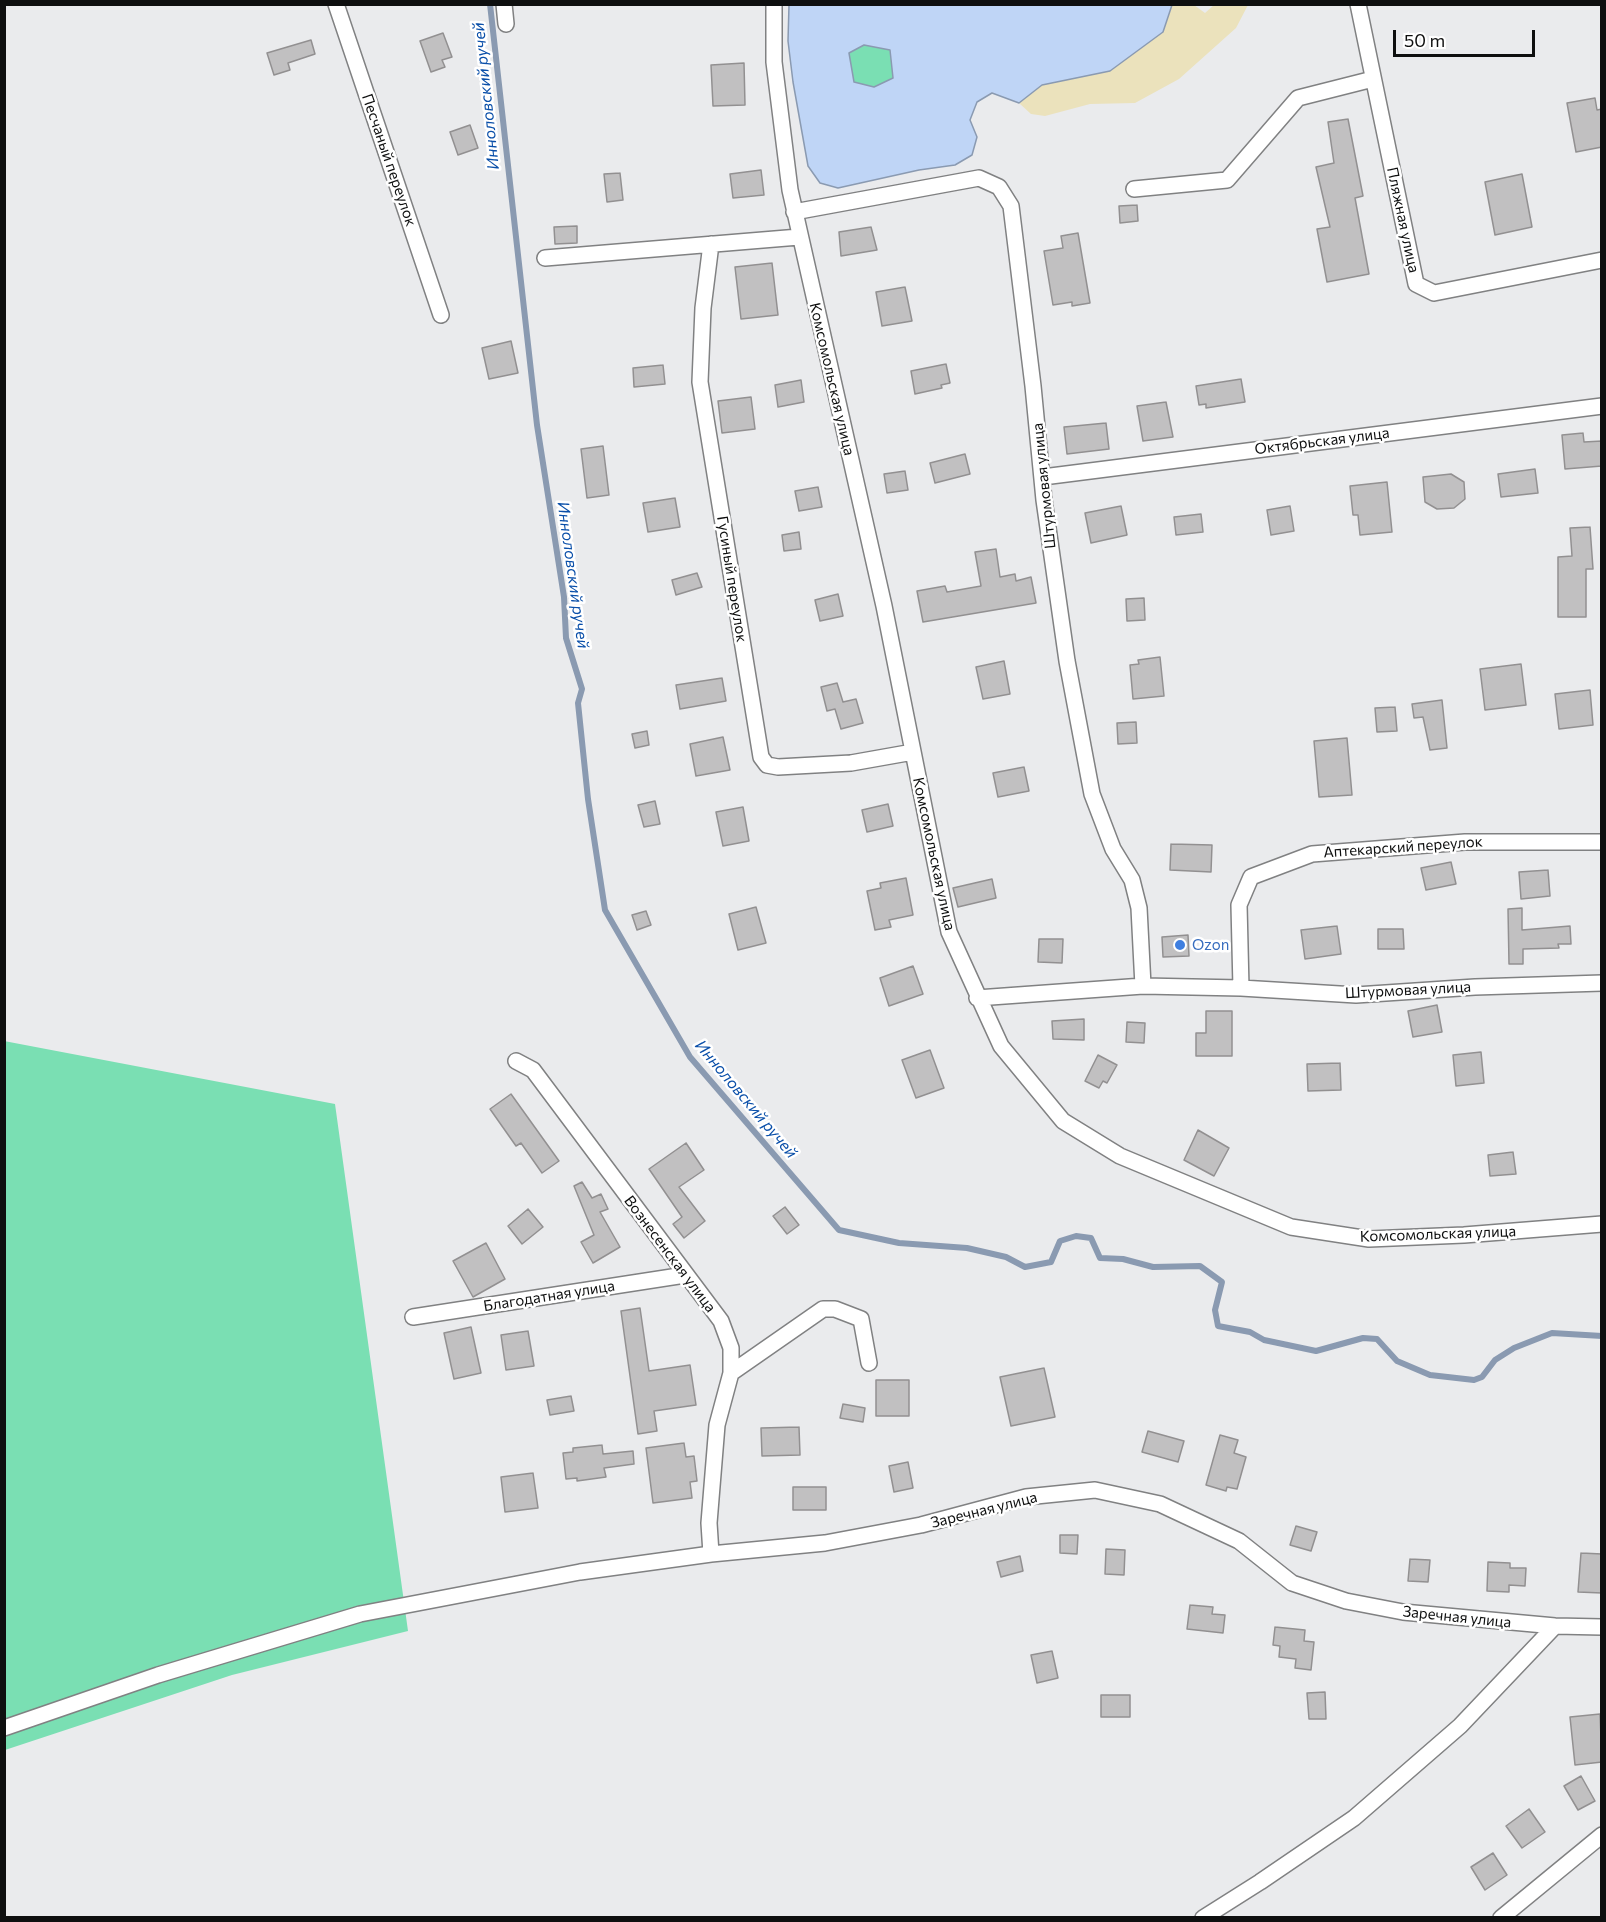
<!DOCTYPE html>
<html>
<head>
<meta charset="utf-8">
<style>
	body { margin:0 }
	#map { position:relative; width:1606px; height:1922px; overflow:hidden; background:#eaebed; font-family:Commissioner,sans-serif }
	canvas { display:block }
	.frame { position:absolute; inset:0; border:6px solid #0e0f0f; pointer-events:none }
	.scale { position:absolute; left:1393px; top:30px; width:142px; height:27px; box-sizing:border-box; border:3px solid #0e0f0f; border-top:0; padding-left:8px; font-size:18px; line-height:21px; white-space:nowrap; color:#0e0f0f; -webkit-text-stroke:4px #fff; paint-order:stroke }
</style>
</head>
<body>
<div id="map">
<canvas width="1606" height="1922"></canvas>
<div class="frame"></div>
<div class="scale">50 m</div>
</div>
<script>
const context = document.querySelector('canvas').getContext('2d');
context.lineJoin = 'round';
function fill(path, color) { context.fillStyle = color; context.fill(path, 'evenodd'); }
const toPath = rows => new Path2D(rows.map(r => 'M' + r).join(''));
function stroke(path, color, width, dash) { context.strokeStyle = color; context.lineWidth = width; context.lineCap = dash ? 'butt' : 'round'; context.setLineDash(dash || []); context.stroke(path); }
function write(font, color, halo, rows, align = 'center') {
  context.font = font + ' Commissioner,sans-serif'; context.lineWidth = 5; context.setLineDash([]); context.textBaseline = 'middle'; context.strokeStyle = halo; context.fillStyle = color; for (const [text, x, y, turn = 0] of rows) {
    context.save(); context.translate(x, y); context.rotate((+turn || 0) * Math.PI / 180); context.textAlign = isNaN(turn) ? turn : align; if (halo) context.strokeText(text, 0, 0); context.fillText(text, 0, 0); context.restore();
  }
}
const green = toPath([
	[864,45,890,50,893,78,874,87,854,83,849,53],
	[4,1041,335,1104,408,1631,232,1675,5,1750]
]);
const sand = toPath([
	[1172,5,1194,5,1205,13,1214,5,1248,5,1236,28,1179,79,1135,103,1090,104,1045,116,1031,114,1019,103,1042,85,1110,71,1163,32]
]);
const water = toPath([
	[789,5,789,4,1172,5,1163,32,1110,71,1042,85,1019,103,992,93,977,102,970,120,977,137,972,155,955,165,919,170,838,188,820,183,808,166,793,82,788,41,789,5],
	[864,45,890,50,893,78,874,87,854,82,849,53,864,45]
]);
const stream = toPath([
	[490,4,537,425,564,597,566,638,582,689,578,703,588,799,605,910,690,1057,839,1230,899,1243,967,1248,1006,1257,1025,1267,1051,1262,1060,1241,1076,1236,1091,1238,1100,1258,1123,1259,1153,1267,1200,1266,1222,1282,1215,1310,1218,1326,1250,1332,1264,1340,1316,1351,1363,1338,1377,1339,1397,1361,1430,1375,1474,1380,1482,1377,1495,1360,1514,1348,1552,1333,1602,1336]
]);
const building = toPath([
	[443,33,452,57,442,60,445,67,431,72,420,41,443,33],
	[311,40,315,54,288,63,290,70,274,75,267,53,311,40],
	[744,63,745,105,713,106,711,65,744,63],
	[1595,98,1597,110,1602,109,1602,147,1576,152,1567,103,1595,98],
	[1348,119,1363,196,1355,198,1369,274,1327,282,1317,229,1330,227,1316,167,1334,163,1328,122,1348,119],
	[470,125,478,148,458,155,450,132,470,125],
	[761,170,764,195,733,198,730,174,761,170],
	[620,173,623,200,607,202,604,174,620,173],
	[1522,174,1532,227,1495,235,1485,182,1522,174],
	[1137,205,1138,221,1120,223,1119,206,1137,205],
	[577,226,577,243,555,244,554,227,577,226],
	[871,227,877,250,841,256,839,232,871,227],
	[1078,233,1090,303,1072,306,1072,302,1053,305,1044,251,1063,248,1061,236,1078,233],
	[772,263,778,315,741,319,735,267,772,263],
	[905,287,912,321,882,326,876,292,905,287],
	[511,341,518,373,489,379,482,348,511,341],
	[946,364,950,383,941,385,942,388,915,394,911,371,946,364],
	[663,365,665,384,634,387,633,368,663,365],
	[1241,379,1245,402,1206,408,1206,404,1199,405,1196,386,1241,379],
	[801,380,804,402,778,407,775,385,801,380],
	[751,397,755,429,722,433,718,401,751,397],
	[1166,402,1173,437,1143,441,1137,406,1166,402],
	[1106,423,1109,449,1067,454,1064,427,1106,423],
	[1583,433,1584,442,1602,441,1602,466,1565,469,1562,435,1583,433],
	[603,446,609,495,587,498,581,449,603,446],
	[965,454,970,474,935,483,930,463,965,454],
	[1535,469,1538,493,1501,497,1498,474,1535,469],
	[905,471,908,490,887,493,884,474,905,471],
	[1451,474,1464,482,1465,499,1454,508,1437,509,1425,502,1423,477,1451,474],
	[1387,482,1392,532,1360,535,1358,515,1353,515,1350,486,1387,482],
	[818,487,822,507,799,511,795,491,818,487],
	[675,498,680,527,648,532,643,503,675,498],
	[1121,506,1127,535,1091,543,1085,513,1121,506],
	[1290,506,1294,531,1271,535,1267,510,1290,506],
	[1201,514,1203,532,1176,535,1174,517,1201,514],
	[1590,527,1593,569,1586,569,1586,617,1558,617,1558,557,1572,556,1570,528,1590,527],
	[799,532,801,549,784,551,782,535,799,532],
	[996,549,1000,577,1015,574,1016,581,1031,577,1036,603,923,622,917,591,945,586,947,592,981,586,975,552,996,549],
	[697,573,702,587,676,595,672,580,697,573],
	[838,594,843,616,820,621,815,600,838,594],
	[1144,598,1145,620,1127,621,1126,599,1144,598],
	[1160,657,1164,696,1133,699,1130,665,1139,664,1138,660,1160,657],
	[1004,661,1010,694,983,699,976,667,1004,661],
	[1521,664,1526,705,1485,710,1480,669,1521,664],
	[722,678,726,701,680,709,676,685,722,678],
	[837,683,843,702,856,699,863,723,841,729,835,709,827,711,821,687,837,683],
	[1590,690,1593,725,1559,729,1555,694,1590,690],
	[1442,700,1447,748,1430,750,1423,717,1414,718,1412,704,1442,700],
	[1395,707,1397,731,1377,732,1375,708,1395,707],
	[1136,722,1137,743,1118,744,1117,723,1136,722],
	[647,731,649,745,635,748,632,734,647,731],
	[723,737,730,770,696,776,690,744,723,737],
	[1347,738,1352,795,1319,797,1314,741,1347,738],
	[1024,767,1029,791,998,797,993,773,1024,767],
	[655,801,660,824,644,827,638,805,655,801],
	[888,804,893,826,867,832,862,810,888,804],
	[743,807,749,841,723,846,716,812,743,807],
	[1171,844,1212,845,1211,872,1170,870,1171,844],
	[1451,862,1456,884,1426,890,1421,868,1451,862],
	[1548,870,1550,896,1521,899,1519,872,1548,870],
	[906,878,913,915,889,920,891,927,875,930,867,891,881,888,880,883,906,878],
	[992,879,996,898,958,907,953,888,992,879],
	[756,907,766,943,738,950,729,914,756,907],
	[1522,908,1522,930,1570,926,1571,944,1558,944,1559,948,1523,949,1523,964,1509,964,1508,909,1522,908],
	[646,911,651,925,637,930,632,915,646,911],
	[1337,926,1341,954,1305,959,1301,930,1337,926],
	[1378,929,1403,929,1404,949,1378,949,1378,929],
	[1188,935,1189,956,1163,957,1162,937,1188,935],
	[1039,939,1063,939,1062,963,1038,962,1039,939],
	[913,966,923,994,889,1006,880,978,913,966],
	[1437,1005,1442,1032,1413,1037,1408,1011,1437,1005],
	[1206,1011,1232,1011,1232,1056,1196,1056,1196,1033,1206,1033,1206,1011],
	[1084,1019,1084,1040,1053,1039,1052,1021,1084,1019],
	[1127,1022,1145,1023,1144,1043,1126,1042,1127,1022],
	[930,1050,944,1088,916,1098,902,1060,930,1050],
	[1481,1052,1484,1083,1456,1086,1453,1055,1481,1052],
	[1098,1055,1117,1065,1107,1083,1103,1081,1099,1088,1085,1081,1098,1055],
	[1340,1063,1341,1090,1308,1091,1307,1064,1340,1063],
	[511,1094,559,1161,542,1173,521,1143,516,1146,490,1109,511,1094],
	[1198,1130,1229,1148,1214,1176,1184,1160,1198,1130],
	[686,1143,704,1170,679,1187,705,1221,684,1238,673,1224,682,1217,649,1169,686,1143],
	[1513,1152,1516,1174,1490,1176,1488,1155,1513,1152],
	[582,1182,592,1198,601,1194,608,1209,600,1212,620,1247,593,1263,581,1242,594,1235,574,1186,582,1182],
	[785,1207,799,1225,787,1234,773,1216,785,1207],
	[528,1209,543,1227,522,1244,508,1226,528,1209],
	[486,1243,505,1279,473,1297,453,1261,486,1243],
	[640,1308,649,1371,690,1365,696,1405,654,1411,657,1431,638,1434,621,1311,640,1308],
	[471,1327,481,1373,454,1379,444,1333,471,1327],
	[528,1331,534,1366,506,1370,501,1335,528,1331],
	[1044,1368,1055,1417,1011,1426,1000,1377,1044,1368],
	[876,1380,909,1380,909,1416,876,1416,876,1380],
	[571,1396,574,1411,550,1415,547,1400,571,1396],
	[843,1404,865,1408,863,1422,840,1418,843,1404],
	[799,1427,800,1455,762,1456,761,1428,799,1427],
	[1148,1431,1184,1441,1178,1462,1142,1452,1148,1431],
	[1220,1435,1238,1440,1234,1453,1246,1457,1237,1489,1227,1487,1226,1491,1206,1485,1220,1435],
	[684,1443,686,1457,694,1456,697,1481,690,1482,692,1498,653,1503,646,1448,684,1443],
	[602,1445,603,1454,633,1451,634,1464,604,1468,606,1477,577,1481,577,1478,566,1479,563,1453,573,1452,573,1448,602,1445],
	[908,1462,913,1488,894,1492,889,1466,908,1462],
	[533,1473,538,1508,505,1512,501,1477,533,1473],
	[793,1487,826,1487,826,1510,793,1510,793,1487],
	[1296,1526,1317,1532,1311,1551,1290,1545,1296,1526],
	[1060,1535,1078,1535,1077,1554,1060,1553,1060,1535],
	[1106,1549,1125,1550,1124,1575,1105,1574,1106,1549],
	[1581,1553,1602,1554,1602,1593,1578,1592,1581,1553],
	[1020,1556,1023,1571,1001,1577,997,1562,1020,1556],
	[1410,1559,1430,1560,1428,1582,1408,1581,1410,1559],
	[1488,1562,1510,1563,1510,1568,1526,1568,1525,1586,1509,1585,1509,1592,1487,1591,1488,1562],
	[1190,1605,1213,1607,1212,1614,1225,1615,1223,1633,1187,1629,1190,1605],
	[1275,1627,1305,1630,1304,1641,1314,1642,1311,1670,1295,1668,1296,1659,1279,1657,1280,1646,1273,1645,1275,1627],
	[1052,1651,1058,1678,1037,1683,1031,1655,1052,1651],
	[1325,1692,1326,1719,1309,1719,1307,1693,1325,1692],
	[1101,1695,1130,1695,1130,1717,1101,1717,1101,1695],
	[1600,1714,1602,1762,1575,1765,1570,1717,1600,1714],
	[1581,1776,1595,1801,1578,1810,1564,1786,1581,1776],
	[1529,1809,1545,1832,1522,1848,1506,1826,1529,1809],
	[1493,1853,1507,1875,1485,1890,1471,1867,1493,1853]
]);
const street = toPath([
	[336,4,441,315],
	[504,4,506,24],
	[774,4,774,62,790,190,884,606,949,932,1001,1046,1063,1121,1120,1156,1291,1227,1369,1239,1464,1235,1602,1224],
	[1358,4,1416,284,1434,293,1602,260],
	[1134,189,1227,180,1298,98,1373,79],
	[794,212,979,178,999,187,1011,206,1033,386,1044,500,1067,661,1092,794,1113,849,1132,880,1139,908,1143,986],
	[711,244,703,308,700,382,761,757,767,765,778,767,851,763,913,752],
	[545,258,799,237],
	[1043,477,1602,406],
	[1241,988,1239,905,1251,877,1312,854,1465,842,1602,842],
	[977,998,1143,986,1241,988,1356,995,1475,987,1602,983],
	[516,1061,533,1070,721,1321,731,1348,731,1373,717,1425,709,1523,711,1554],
	[413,1317,685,1275],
	[731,1373,823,1309,835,1309,861,1319,869,1363],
	[4,1728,158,1675,360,1614,580,1572,711,1554,825,1543,921,1525,1026,1497,1095,1490,1160,1504,1239,1541,1292,1583,1346,1601,1403,1612,1555,1626,1602,1627],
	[1203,1918,1260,1882,1354,1818,1460,1726,1555,1626],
	[1501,1918,1602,1835]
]);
const markers = [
	[1180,945,6,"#3f7fe0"]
];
const streetNames = [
	["Песчаный переулок",389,160,71],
	["Пляжная улица",1403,220,78],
	["Комсомольская улица",832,379,77],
	["Октябрьская улица",1322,441,-7],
	["Штурмовая улица",1044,486,-96],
	["Гусиный переулок",732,579,81],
	["Аптекарский переулок",1403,847,-4],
	["Комсомольская улица",934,854,78],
	["Штурмовая улица",1408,990,-3],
	["Комсомольская улица",1438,1234,-2],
	["Вознесенская улица",670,1254,53],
	["Благодатная улица",549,1296,-9],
	["Заречная улица",984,1510,-14],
	["Заречная улица",1457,1617,6]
];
const shopNames = [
	["Ozon",1192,945]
];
const waterNames = [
	["Инноловский ручей",486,96,-96],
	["Инноловский ручей",573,575,82],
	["Инноловский ручей",746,1099,50]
];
fill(green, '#7adfb3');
fill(sand, '#ebe2bc');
fill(water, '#bfd5f6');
stroke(water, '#8a9ab1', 1.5);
stroke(stream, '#8a9ab1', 6);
fill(building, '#c1c0c1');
stroke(building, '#929091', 1.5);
stroke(street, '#808182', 18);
stroke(street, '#fff', 15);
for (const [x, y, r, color] of markers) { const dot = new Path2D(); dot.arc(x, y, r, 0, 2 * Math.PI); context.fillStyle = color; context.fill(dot); stroke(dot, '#fff', 2); }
write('15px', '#0e0f0f', '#fff', streetNames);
write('15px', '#366cbe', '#fff', shopNames, 'left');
write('italic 16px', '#0a4fa9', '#fff', waterNames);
</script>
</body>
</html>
